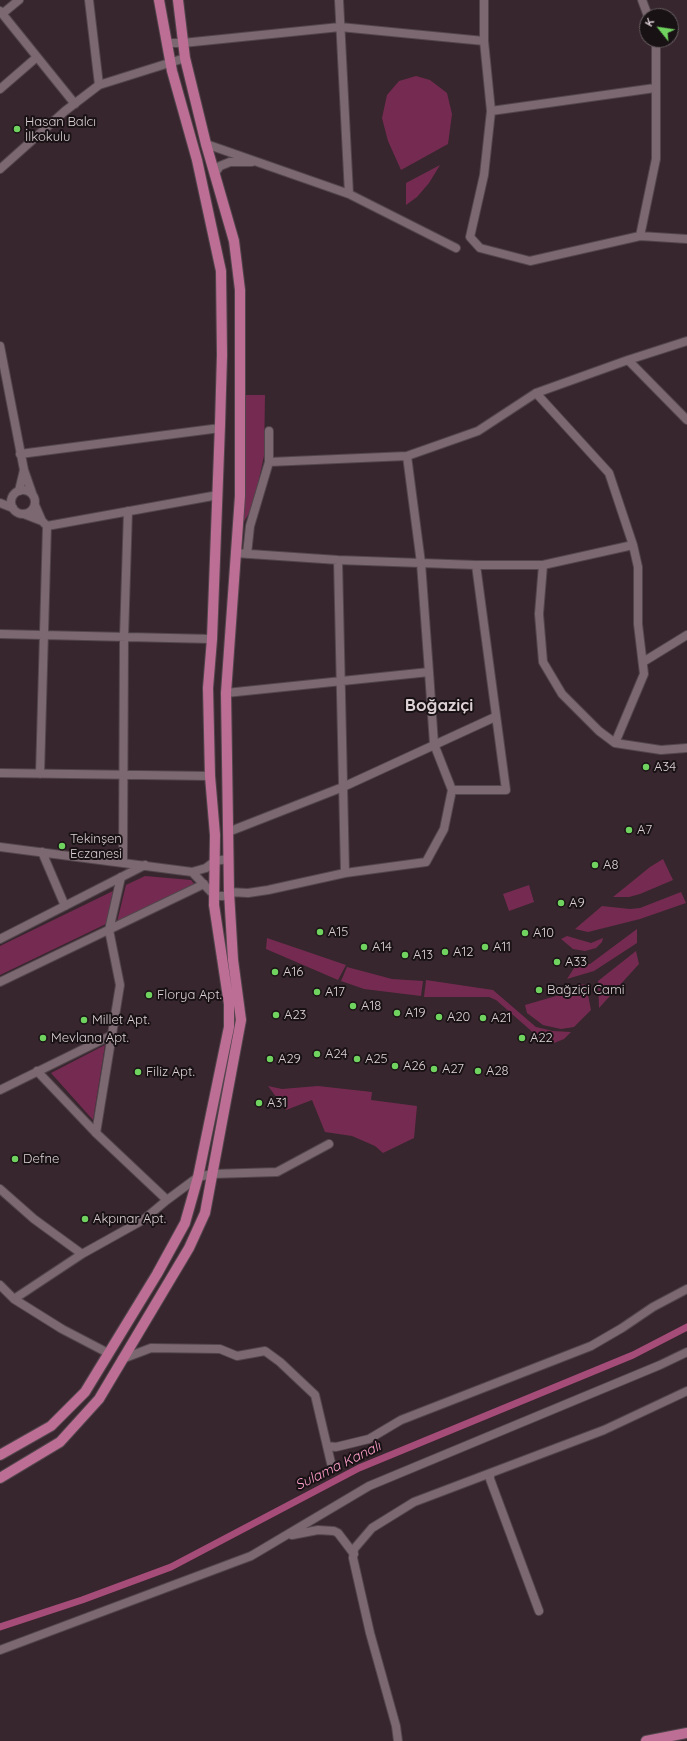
<!DOCTYPE html>
<html>
<head>
<meta charset="utf-8">
<style>
	body { margin:0 }
	#map { position:relative; width:687px; height:1741px; overflow:hidden; background:#37262d; font-family:Quicksand,sans-serif }
	canvas { display:block }
	.north { position:absolute; left:639px; top:8px; width:40px; height:40px; box-sizing:border-box; background:#191215; border:1px solid #675e62; border-radius:50%; rotate:300deg; font-size:11px; font-weight:700; line-height:16px; text-align:center; color:#ddd1d6 }
	.north::after { content:''; display:block; margin:auto; width:14px; height:18px; background:#70d35f; clip-path:polygon(50% 0,100% 100%,50% 72%,0 100%) }
</style>
</head>
<body>
<div id="map">
<canvas width="687" height="1741"></canvas>
<div class="north">K</div>
</div>
<script>
const context = document.querySelector('canvas').getContext('2d');
context.lineJoin = 'round';
function fill(path, color) { context.fillStyle = color; context.fill(path, 'evenodd'); }
const toPath = rows => new Path2D(rows.map(r => 'M' + r).join(''));
function stroke(path, color, width, dash) { context.strokeStyle = color; context.lineWidth = width; context.lineCap = dash ? 'butt' : 'round'; context.setLineDash(dash || []); context.stroke(path); }
function write(font, color, halo, rows, align = 'center') {
  context.font = font + ' Quicksand,sans-serif'; context.lineWidth = 4; context.setLineDash([]); context.textBaseline = 'middle'; context.strokeStyle = halo; context.fillStyle = color; for (const [text, x, y, turn = 0] of rows) {
    context.save(); context.translate(x, y); context.rotate((+turn || 0) * Math.PI / 180); context.textAlign = isNaN(turn) ? turn : align; if (halo) context.strokeText(text, 0, 0); context.fillText(text, 0, 0); context.restore();
  }
}
const green = toPath([
	[416,76,430,80,447,93,452,114,448,144,401,170,388,141,382,118,387,95,399,81],
	[440,165,429,183,417,197,406,205,406,183],
	[245,395,265,395,264,456,253,507,243,523],
	[663,859,673,880,640,894,629,897,613,897,650,867],
	[145,876,191,880,195,885,117,922,126,885],
	[529,885,534,902,509,911,503,894],
	[113,891,106,924,0,975,0,946],
	[681,892,686,903,640,919,588,932,575,929,602,906,630,909,640,908],
	[637,929,637,943,594,971,567,979,576,965,590,964],
	[567,936,591,943,603,938,602,942,596,948,585,951,573,949,561,939],
	[267,938,346,965,338,980,266,949],
	[636,951,639,964,599,1008,598,981],
	[347,967,392,979,423,981,421,996,364,989,341,981],
	[426,980,493,990,536,1027,553,1031,571,1032,564,1039,554,1043,545,1043,496,1000,489,997,424,997],
	[580,984,586,985,591,1010,574,1027,561,1029,543,1025,527,1013,525,1005,556,996],
	[105,1045,93,1120,51,1073],
	[268,1086,282,1089,318,1086,372,1092,371,1100,417,1106,414,1138,383,1153,375,1146,352,1136,325,1132,312,1100,286,1110]
]);
const canal = toPath([
	[0,1627,82,1600,171,1567,359,1468,633,1355,687,1327]
]);
const minor = toPath([
	[89,0,99,85],
	[339,0,349,194],
	[642,0,648,16],
	[0,11,75,104],
	[2,14,19,0],
	[484,41,491,111,484,175,470,237,480,248,530,261,640,236,687,239],
	[167,45,171,43,183,43,340,27,484,41,484,0],
	[0,89,37,57],
	[491,111,655,88],
	[206,144,349,194,456,248],
	[0,169,65,111,99,85,185,58],
	[215,173,220,166,230,162,252,162],
	[640,236,656,159,656,40],
	[0,346,24,470],
	[628,360,687,341],
	[536,393,609,473,633,545,543,565],
	[20,454,220,428],
	[269,462,407,456,478,431,536,393,628,360,687,420],
	'11 502a12 12 0 1 1 24 0a12 12 0 1 1-24 0Z',
	[19,491,24,470,32,493],
	[0,503,13,508],
	[24,514,42,521,35,505],
	[42,521,47,526,218,495],
	[235,553,338,560,421,563,407,456],
	[247,554,250,526,269,462,269,431],
	[338,560,345,873],
	[0,634,212,639],
	[643,662,687,635],
	[429,672,434,744,452,790,506,790,476,565],
	[226,693,429,672,421,563,476,565,543,565,539,614,543,662,562,694,599,731,615,743,661,750,687,748],
	[615,743,644,674,638,624,638,567,633,545],
	[0,773,210,776],
	[40,774,47,526],
	[228,832,343,787,495,717],
	[0,847,192,872,215,896,230,896],
	[42,852,65,906],
	[123,862,124,637,128,511],
	[192,872,206,868,215,861,228,859],
	[229,892,248,893,268,890,345,873,426,862,444,829,452,790],
	[0,939,145,865],
	[0,982,204,884],
	[37,1071,96,1133,167,1200],
	[0,1090,112,1035],
	[96,1133,120,985,109,930,121,877],
	[0,1189,34,1219,82,1254],
	[0,1285,14,1299,62,1329,108,1353],
	[14,1299,82,1254,143,1220,167,1200,198,1177,212,1174,277,1172,329,1144],
	[122,1359,151,1348,220,1349,237,1356,265,1351,280,1362,315,1395,331,1463],
	[327,1446,336,1447,369,1439,401,1420,591,1346,622,1328,653,1307,687,1289],
	[490,1474,490,1479,539,1611],
	[292,1535,318,1530,334,1531,338,1533,354,1554],
	[0,1650,251,1556,369,1486,660,1365,687,1352],
	[398,1741,396,1726,370,1633,353,1558,354,1549,372,1528,414,1502,604,1430,687,1391]
]);
const major = toPath([
	[0,1455,51,1426,85,1392,157,1274,185,1223,198,1177,229,1027,229,1004,214,905,215,835,210,776,208,688,212,639,220,425,222,355,221,271,197,160,172,71,159,0],
	[0,1478,60,1442,99,1399,189,1248,205,1213,241,1020,233,960,229,892,226,693,240,496,240,290,234,241,206,144,185,58,178,0],
	[646,1741,687,1733]
]);
const markers = [
	[17,129,4,"#70d35f"],
	[646,767,4,"#70d35f"],
	[629,830,4,"#70d35f"],
	[62,846,4,"#70d35f"],
	[595,865,4,"#70d35f"],
	[561,903,4,"#70d35f"],
	[320,932,4,"#70d35f"],
	[525,933,4,"#70d35f"],
	[364,947,4,"#70d35f"],
	[485,947,4,"#70d35f"],
	[445,952,4,"#70d35f"],
	[405,955,4,"#70d35f"],
	[557,962,4,"#70d35f"],
	[275,972,4,"#70d35f"],
	[539,990,4,"#70d35f"],
	[317,992,4,"#70d35f"],
	[149,995,4,"#70d35f"],
	[353,1006,4,"#70d35f"],
	[397,1013,4,"#70d35f"],
	[276,1015,4,"#70d35f"],
	[439,1017,4,"#70d35f"],
	[483,1018,4,"#70d35f"],
	[84,1020,4,"#70d35f"],
	[43,1038,4,"#70d35f"],
	[522,1038,4,"#70d35f"],
	[317,1054,4,"#70d35f"],
	[270,1059,4,"#70d35f"],
	[357,1059,4,"#70d35f"],
	[395,1066,4,"#70d35f"],
	[434,1069,4,"#70d35f"],
	[478,1071,4,"#70d35f"],
	[138,1072,4,"#70d35f"],
	[259,1103,4,"#70d35f"],
	[15,1159,4,"#70d35f"],
	[85,1219,4,"#70d35f"]
];
const poiNames = [
	["Hasan Balcı",25,122],
	["İlkokulu",25,137],
	["A34",654,767],
	["A7",637,830],
	["Tekinşen",70,839],
	["Eczanesi",70,854],
	["A8",603,865],
	["A9",569,903],
	["A15",328,932],
	["A10",533,933],
	["A14",372,947],
	["A11",493,947],
	["A12",453,952],
	["A13",413,955],
	["A33",565,962],
	["A16",283,972],
	["Bağziçi Cami",547,990],
	["A17",325,992],
	["Florya Apt.",157,995],
	["A18",361,1006],
	["A19",405,1013],
	["A23",284,1015],
	["A20",447,1017],
	["A21",491,1018],
	["Millet Apt.",92,1020],
	["Mevlana Apt.",51,1038],
	["A22",530,1038],
	["A24",325,1054],
	["A29",278,1059],
	["A25",365,1059],
	["A26",403,1066],
	["A27",442,1069],
	["A28",486,1071],
	["Filiz Apt.",146,1072],
	["A31",267,1103],
	["Defne",23,1159],
	["Akpınar Apt.",93,1219]
];
const waterNames = [
	["Sulama Kanalı",338,1466,-26]
];
const districtNames = [
	["Boğaziçi",439,706]
];
fill(green, '#752b51');
stroke(canal, '#a54c79', 7);
stroke(minor, '#53454c', 10);
stroke(major, '#53454c', 12);
stroke(minor, '#7c6871', 8);
stroke(major, '#bd6e95', 10);
for (const [x, y, r, color] of markers) { const dot = new Path2D(); dot.arc(x, y, r, 0, 2 * Math.PI); context.fillStyle = color; context.fill(dot); stroke(dot, '#191215', 1.5); }
write('13px', '#ddd1d6', '#191215', poiNames, 'left');
write('italic 14px', '#ff9ecb', '#191215', waterNames);
write('bold 17px', '#ddd1d6', '#191215', districtNames);
</script>
</body>
</html>
